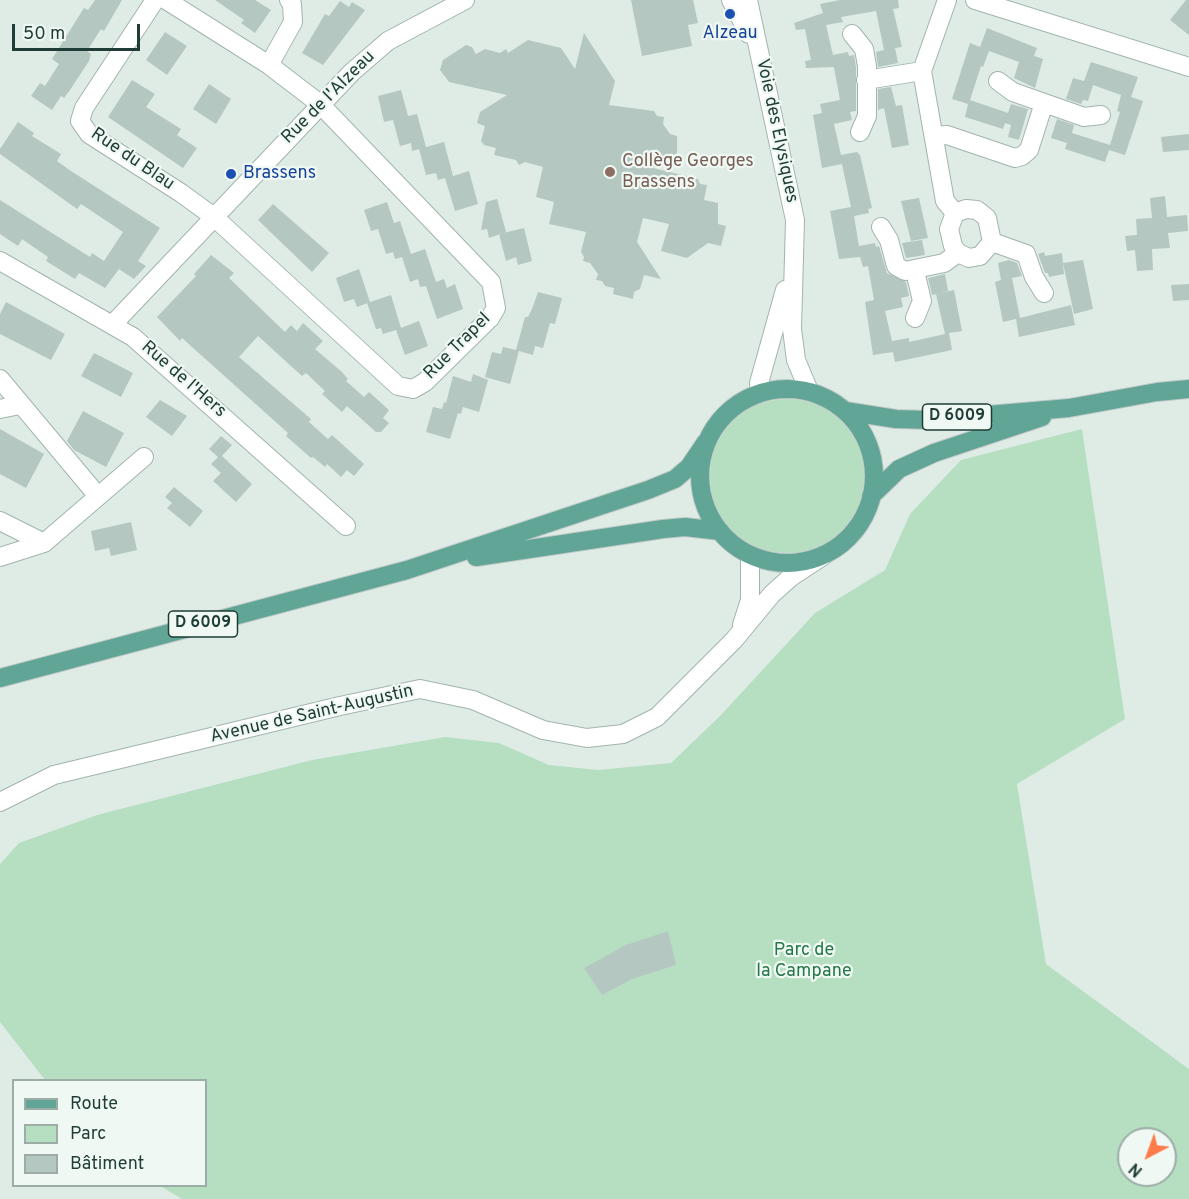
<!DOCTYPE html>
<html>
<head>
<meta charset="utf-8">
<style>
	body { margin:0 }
	#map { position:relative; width:1189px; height:1199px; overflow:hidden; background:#dfece6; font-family:Overpass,sans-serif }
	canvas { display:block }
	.legend { position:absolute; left:12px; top:1079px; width:195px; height:108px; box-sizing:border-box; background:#f0f8f4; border:2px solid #9cada8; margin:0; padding:8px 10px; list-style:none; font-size:18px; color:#1f3d36 }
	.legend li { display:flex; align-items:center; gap:12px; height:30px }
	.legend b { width:30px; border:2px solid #9cada8 }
	.north { position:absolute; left:1117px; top:1127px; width:60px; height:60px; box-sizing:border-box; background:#f0f8f4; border:2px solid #9cada8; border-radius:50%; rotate:221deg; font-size:16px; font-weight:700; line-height:24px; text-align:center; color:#1f3d36 }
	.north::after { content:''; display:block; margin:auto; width:21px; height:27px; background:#fe7c4b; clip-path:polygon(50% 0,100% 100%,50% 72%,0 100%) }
	.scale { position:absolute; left:12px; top:24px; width:128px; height:27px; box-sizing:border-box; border:3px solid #1f3d36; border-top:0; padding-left:8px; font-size:18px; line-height:21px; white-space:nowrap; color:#1f3d36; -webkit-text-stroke:4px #f0f8f4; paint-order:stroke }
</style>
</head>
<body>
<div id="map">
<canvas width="1189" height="1199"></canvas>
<ul class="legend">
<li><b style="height:8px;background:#60a595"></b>Route</li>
<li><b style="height:16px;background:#b6dfc2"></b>Parc</li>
<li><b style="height:16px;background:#b4c7c0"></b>Bâtiment</li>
</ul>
<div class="north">N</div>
<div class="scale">50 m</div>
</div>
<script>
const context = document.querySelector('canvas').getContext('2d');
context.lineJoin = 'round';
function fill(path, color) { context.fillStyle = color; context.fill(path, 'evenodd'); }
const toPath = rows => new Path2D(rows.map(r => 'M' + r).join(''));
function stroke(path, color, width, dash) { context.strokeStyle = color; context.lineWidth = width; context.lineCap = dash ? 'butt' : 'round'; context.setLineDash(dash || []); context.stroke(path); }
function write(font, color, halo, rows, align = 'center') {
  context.font = font + ' Overpass,sans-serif'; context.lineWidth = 4.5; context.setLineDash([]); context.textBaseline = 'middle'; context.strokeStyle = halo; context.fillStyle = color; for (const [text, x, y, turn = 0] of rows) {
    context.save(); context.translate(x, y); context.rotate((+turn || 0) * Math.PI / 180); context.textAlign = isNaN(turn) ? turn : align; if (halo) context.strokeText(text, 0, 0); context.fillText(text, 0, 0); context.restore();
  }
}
const green = toPath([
	'710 476a77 77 0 1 1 154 0a77 77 0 1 1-154 0Z',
	[1082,429,1125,719,1017,784,1046,964,1189,1069,1189,1199,182,1199,160,1186,206,1186,206,1080,45,1080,0,1022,0,864,19,843,97,815,312,760,445,737,499,743,549,765,598,770,671,763,720,716,815,613,885,570,910,514,961,460],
	[1129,1139,1165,1139,1165,1175,1129,1175]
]);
const building = toPath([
	[95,0,122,0,104,31,101,29,87,51,91,54,89,61,70,90,64,98,61,96,52,110,31,96,40,83,45,86,59,64,52,59,57,51,84,8,88,10],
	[215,0,255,0,271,10,255,33,241,23,244,20],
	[631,0,693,0,698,23,688,25,692,46,642,56],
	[840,0,898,0,899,8,893,9,902,47,895,48,898,63,878,67,876,52,884,50,876,11,841,17,843,22,826,25,833,55,848,52,849,56,854,55,856,67,856,111,850,112,852,120,834,124,841,155,857,152,860,155,872,208,868,209,869,213,854,216,859,246,875,243,876,247,879,246,887,273,906,282,909,296,901,298,903,307,885,311,892,341,909,338,909,342,945,334,936,294,954,290,962,331,949,333,952,350,895,362,893,352,873,355,865,302,874,300,868,266,863,267,860,257,839,259,830,211,851,207,842,164,822,168,813,115,822,113,820,104,840,100,834,67,806,68,805,61,811,60,805,29,796,30,794,23,823,13,820,4],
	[1186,0,1189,0,1189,35,1170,20],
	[340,1,349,7,352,2,365,10,323,65,302,53,325,14,329,16],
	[987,28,1037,48,1034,56,1043,59,1035,88,1014,78,1019,62,989,51,983,67,981,66,970,100,1008,113,1006,119,1011,104,1028,109,1019,140,1008,137,1011,125,1005,123,1003,129,965,117,968,104,952,99,970,43,980,47],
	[165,32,187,46,167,75,146,60],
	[584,33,615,81,609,105,654,111,657,116,664,117,663,124,670,134,677,136,677,153,653,168,698,179,700,184,707,185,704,200,718,203,718,224,726,226,721,246,708,243,687,258,661,251,669,224,643,218,637,242,661,279,644,275,640,289,634,292,633,299,613,294,614,288,605,286,602,281,596,280,598,274,590,263,583,261,584,257,581,252,586,232,549,224,554,202,536,197,543,167,525,162,519,165,516,160,494,155,496,148,484,145,481,141,485,126,477,123,480,112,507,95,449,82,440,70,443,60,466,45,472,47,476,54,485,49,500,53,506,49,508,53,528,40,561,48,575,69],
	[1091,62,1138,77,1131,97,1143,101,1125,155,1109,150,1105,162,1065,149,1067,143,1051,138,1057,119,1074,125,1072,133,1110,145,1120,112,1117,111,1121,95,1093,85,1088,101,1083,100,1081,104,1066,99,1073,78,1084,81],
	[132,80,155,94,146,107,181,129,177,135,197,148,183,168,108,117],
	[209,84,231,99,216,124,193,109],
	[891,87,896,106,902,105,909,145,892,148,884,108,878,110,878,89],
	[401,90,408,116,417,114,426,147,412,151,411,143,400,146,393,120,384,122,378,96],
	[18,122,34,133,32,136,61,154,57,161,71,171,160,228,138,261,146,266,134,279,119,269,105,288,79,273,75,279,46,261,48,257,22,239,18,246,0,234,0,200,90,257,92,253,104,261,123,232,81,204,77,209,0,154,0,149],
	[1189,134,1189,150,1163,152,1161,137],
	[444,142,453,176,469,171,478,204,455,211,445,178,438,180,436,173,426,175,419,149],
	[1165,196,1167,217,1187,215,1188,231,1168,233,1170,248,1152,249,1153,270,1137,271,1135,250,1127,251,1125,236,1137,235,1136,219,1152,218,1150,198],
	[919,198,928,238,911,241,901,201],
	[497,199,506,232,489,238,487,229,481,230,486,202],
	[387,202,394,223,400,221,411,254,425,249,436,282,444,279,447,288,455,284,463,309,437,319,426,286,420,287,418,279,410,282,402,257,395,259,393,252,386,254,378,229,371,231,364,210],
	[273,204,329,253,312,272,258,220],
	[524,228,532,261,518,265,516,257,506,261,499,234],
	[922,240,925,255,906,258,902,243],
	[1044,252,1045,256,1062,253,1064,274,1049,277,1048,273,1045,273,1038,254],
	[211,255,234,273,229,278,285,332,291,325,297,331,303,323,323,341,315,349,342,372,348,379,346,381,364,397,369,392,389,410,383,418,389,423,381,432,376,432,347,406,342,412,322,394,325,391,306,373,302,376,258,336,239,357,311,419,309,422,328,439,332,435,364,464,354,476,347,470,341,477,327,464,325,467,313,457,311,458,286,436,288,433,182,338,180,341,157,317,196,276,194,274],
	[1009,260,1017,263,1022,276,1012,278,1020,318,1003,322,995,282,1001,280,998,263],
	[1083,260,1093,309,1074,314,1063,263],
	[359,269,370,302,357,307,354,299,344,302,336,278],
	[945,274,948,291,932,295,928,278],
	[1189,284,1189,300,1173,301,1171,285],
	[538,292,562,298,555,324,550,323,543,348,535,346,533,355,519,351,510,384,485,377,492,352,501,354,503,347,516,350,525,317,528,317,532,309],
	[391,295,401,328,419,321,428,346,405,355,396,330,383,334,381,328,376,329,367,303],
	[6,302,65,334,51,360,0,334,0,314],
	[1071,305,1075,325,1019,337,1016,319],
	[94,353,133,373,121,397,81,376],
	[473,374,488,380,479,412,463,407,461,414,458,413,450,439,426,432,433,407,442,409,444,402,446,403,453,376,471,382],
	[160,400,187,416,172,436,146,417],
	[83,411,124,433,106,467,74,450,67,441],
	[0,429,44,454,26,488,0,474],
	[221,436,232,445,222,456,252,484,236,502,213,481,221,473,211,464,218,457,209,449],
	[174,487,203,511,190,527,167,508,172,503,165,497],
	[131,522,137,550,111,556,109,548,95,551,91,531],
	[668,931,676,965,632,979,602,995,584,968,626,945]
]);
const minor = toPath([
	[155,0,84,108,80,121,89,134,181,193,214,217,398,386,413,389,425,382,490,318,496,308,491,282,320,104,269,65,166,0],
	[731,0,749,34],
	[748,0,795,220,792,329,796,360,809,391],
	[947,0,922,71,945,201,955,213],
	[975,0,1189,67],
	[852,34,864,49,867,66,867,116,860,132],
	[269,65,293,22,292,4,289,0],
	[866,80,922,71],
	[998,81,1013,92,1084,117,1101,115],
	[935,136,947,135,1015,158,1022,156,1029,150,1044,103],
	[966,209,977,210,987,218,992,242,980,256,969,258,958,253,953,246,949,229,955,213,966,209],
	[881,227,889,240,896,266,905,271,944,263,958,253],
	[992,242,1026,254,1034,277,1044,293],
	[0,261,133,337,346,526],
	[915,271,922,301,915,318],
	[113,324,352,72,388,41,465,0],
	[0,379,97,495],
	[760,392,759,383,785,290],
	[0,409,20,405],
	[0,521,44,543],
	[0,557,44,543,144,457],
	[742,625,750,600,750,555],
	[0,802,54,775,340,706,420,689,473,700,543,730,587,738,623,734,657,717,734,640,772,594,791,577,823,556]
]);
const major = toPath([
	'700 476a87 87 0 1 1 174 0a87 87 0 1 1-174 0Z',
	[845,411,896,419,929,420,1069,408,1157,392,1189,389],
	[871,496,899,469,934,453,1042,417],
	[476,557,663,529,685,527,720,531],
	[0,678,407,570,648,490,675,479,689,467,706,442]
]);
const markers = [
	[730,14,6,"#1a4fb4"],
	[610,172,6,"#8d6e63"],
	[231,174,6,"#1a4fb4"]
];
const shields = [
	[957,417,69],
	[203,624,69]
];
const shieldNames = [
	["D 6009",957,417],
	["D 6009",203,624]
];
const transitNames = [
	["Alzeau",730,34],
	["Brassens",243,174,"left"]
];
const streetNames = [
	["Rue de l'Alzeau",329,98,-45],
	["Voie des Elysiques",776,131,78],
	["Rue du Blau",132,160,34],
	["Rue Trapel",458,347,-45],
	["Rue de l'Hers",183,380,41],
	["Avenue de Saint-Augustin",312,715,-13]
];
const educationNames = [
	["Collège Georges",622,162],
	["Brassens",622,183]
];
const parkNames = [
	["Parc de",804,951],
	["la Campane",804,972]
];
fill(green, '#b6dfc2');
fill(building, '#b4c7c0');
stroke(minor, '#a2b4ae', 20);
stroke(major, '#c0c9c7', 20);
stroke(minor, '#fff', 18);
stroke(major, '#60a595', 18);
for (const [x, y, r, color] of markers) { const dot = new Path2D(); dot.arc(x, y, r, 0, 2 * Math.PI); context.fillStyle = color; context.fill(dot); stroke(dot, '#f0f8f4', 2); }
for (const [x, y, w] of shields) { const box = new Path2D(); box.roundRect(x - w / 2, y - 13, w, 26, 4.5); context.fillStyle = '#f0f8f4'; context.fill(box); stroke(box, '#1f3d36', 1.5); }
write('bold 16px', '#1f3d36', null, shieldNames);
write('18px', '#164399', '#f0f8f4', transitNames);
write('18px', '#1f3d36', '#f0f8f4', streetNames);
write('18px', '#785e54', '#f0f8f4', educationNames, 'left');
write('18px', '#267748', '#f0f8f4', parkNames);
</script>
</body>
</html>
